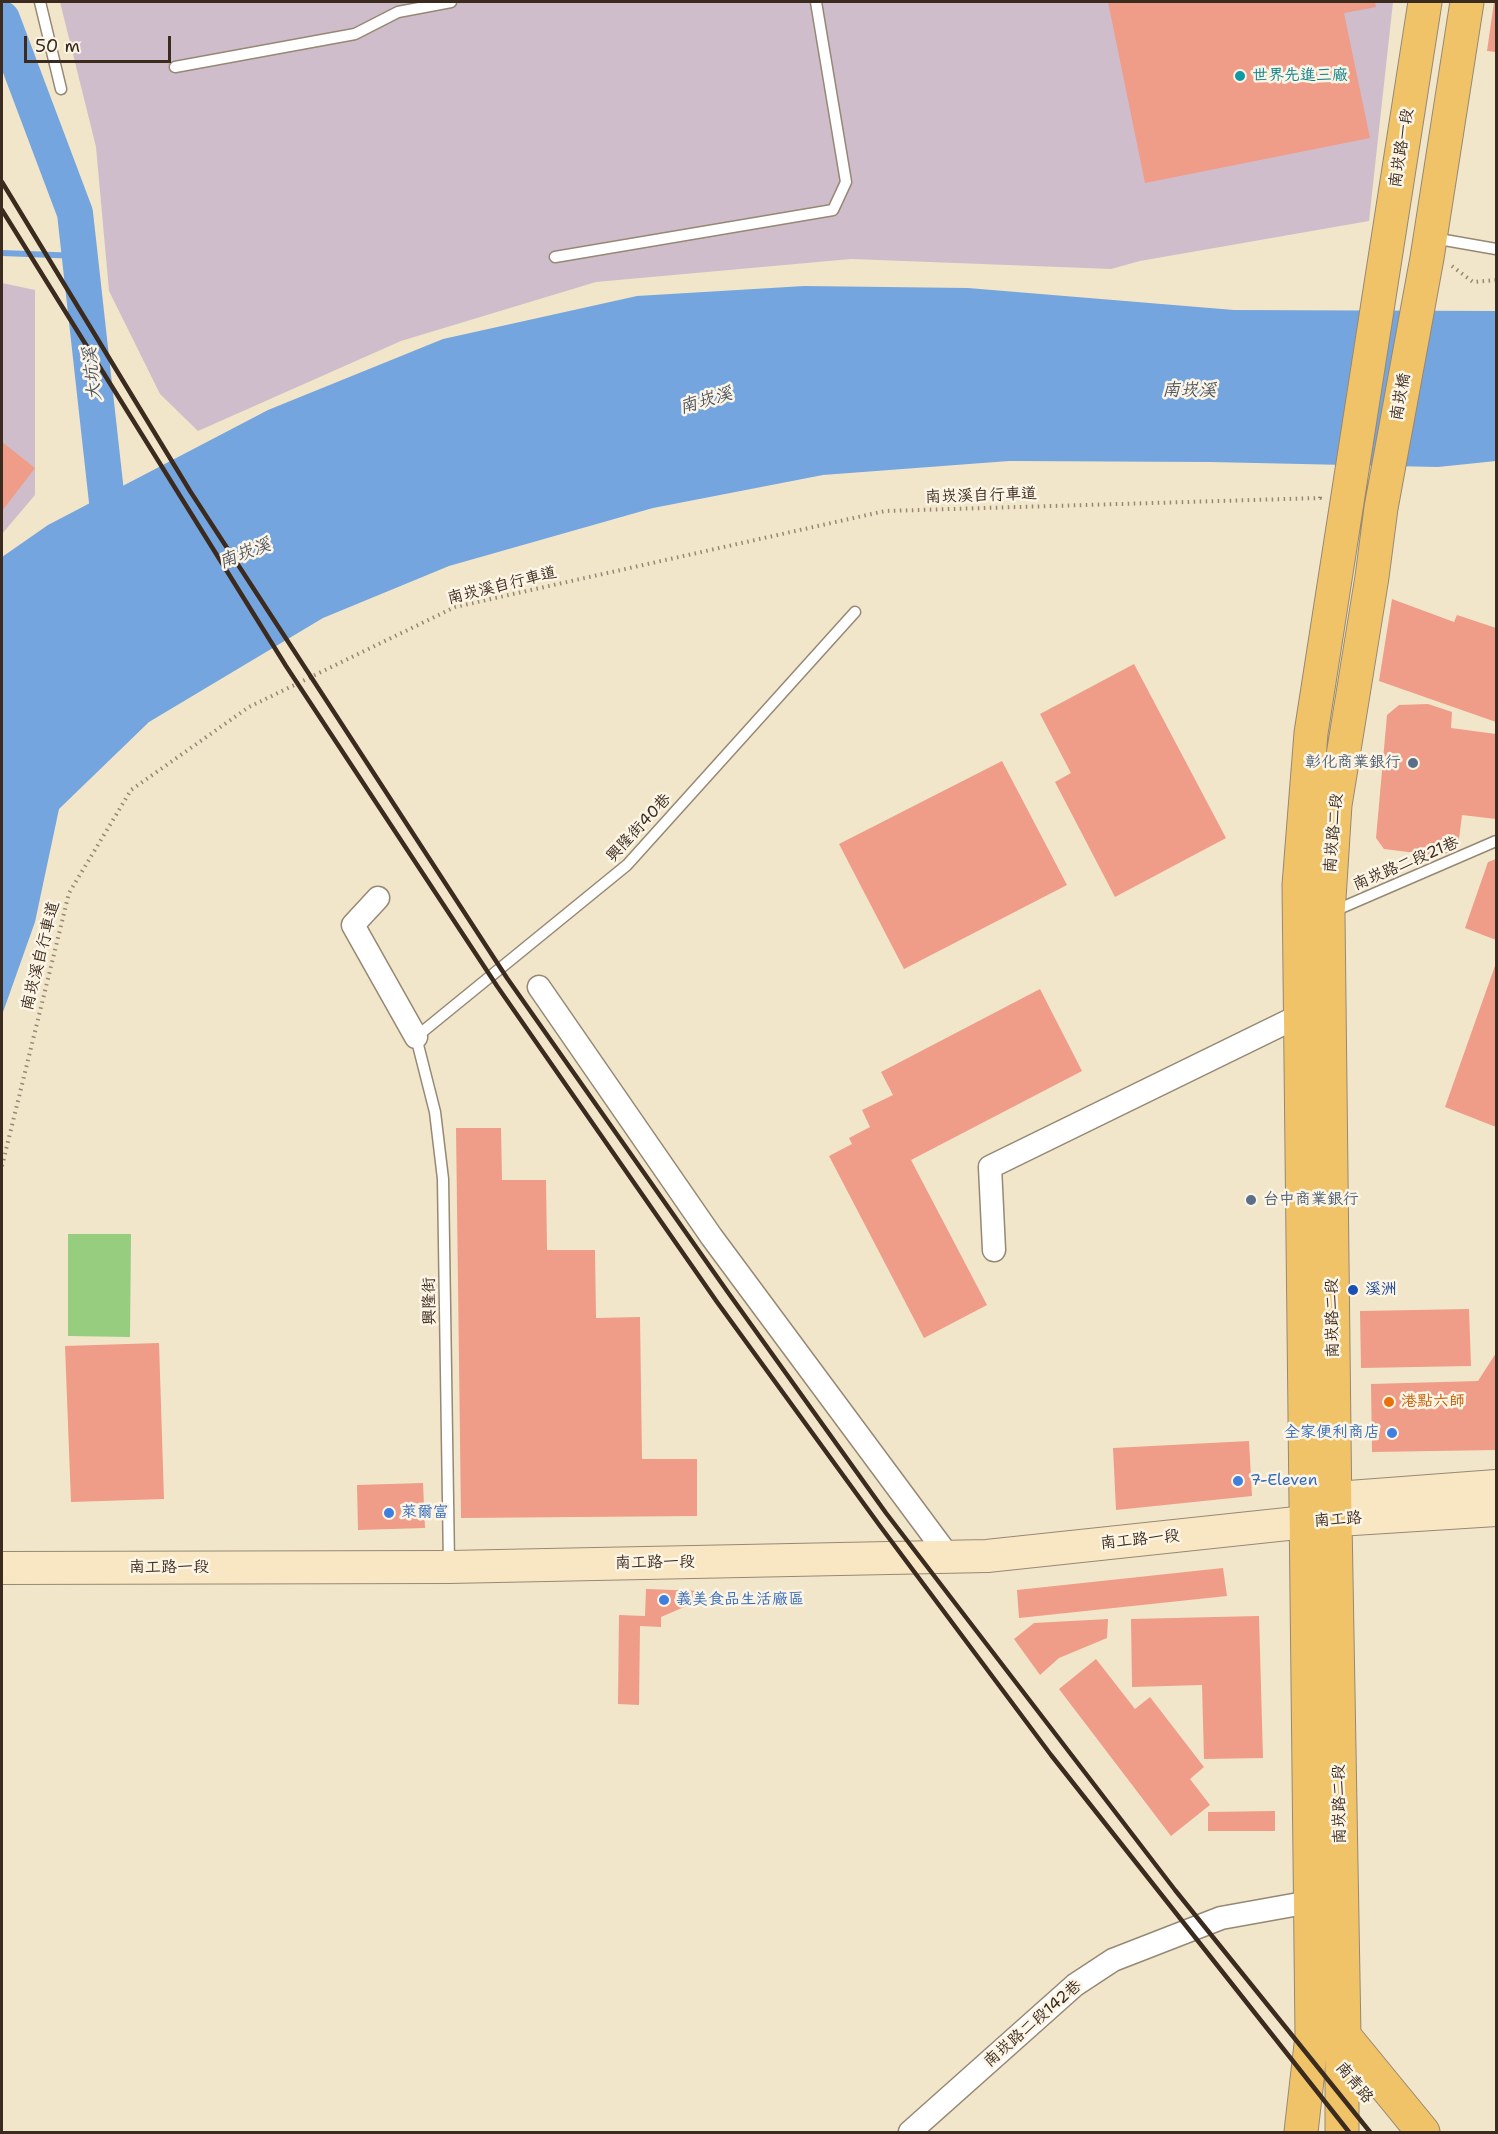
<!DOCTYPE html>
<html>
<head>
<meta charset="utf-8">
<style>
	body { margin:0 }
	#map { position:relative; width:1498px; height:2134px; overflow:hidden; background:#f2e6ca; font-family:"Shantell Sans",sans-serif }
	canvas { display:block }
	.frame { position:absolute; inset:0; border:3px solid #3b2a1e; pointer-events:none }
	.scale { position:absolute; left:24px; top:36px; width:147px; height:27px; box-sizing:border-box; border:3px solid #3b2a1e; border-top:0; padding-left:8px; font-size:18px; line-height:21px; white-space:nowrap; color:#3b2a1e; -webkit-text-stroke:4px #fcf5e5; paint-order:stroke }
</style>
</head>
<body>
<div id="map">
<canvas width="1498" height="2134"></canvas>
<div class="frame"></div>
<div class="scale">50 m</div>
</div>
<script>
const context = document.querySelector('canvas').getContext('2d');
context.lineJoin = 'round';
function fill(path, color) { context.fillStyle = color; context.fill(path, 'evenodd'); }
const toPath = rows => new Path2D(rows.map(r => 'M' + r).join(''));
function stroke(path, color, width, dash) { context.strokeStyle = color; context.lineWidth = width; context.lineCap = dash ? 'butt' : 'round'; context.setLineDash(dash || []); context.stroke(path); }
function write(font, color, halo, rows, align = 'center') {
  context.font = font + ' "Shantell Sans","LXGW WenKai TC",sans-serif'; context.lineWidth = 5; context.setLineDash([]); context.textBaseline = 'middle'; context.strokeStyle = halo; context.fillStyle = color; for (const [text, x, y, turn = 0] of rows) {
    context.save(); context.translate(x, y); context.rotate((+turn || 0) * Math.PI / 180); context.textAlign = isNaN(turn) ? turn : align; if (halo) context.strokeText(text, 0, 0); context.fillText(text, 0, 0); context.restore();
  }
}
const industrial = toPath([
	[60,2,1393,2,1369,221,1140,261,1111,269,851,259,596,282,401,341,198,431,160,394,109,291,96,147],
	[2,283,35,290,35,495,2,534]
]);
const green = toPath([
	[68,1234,131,1234,130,1337,68,1336]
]);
const water = toPath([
	[804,286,968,288,1234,310,1496,311,1496,461,1438,467,1210,462,1009,461,823,475,653,508,449,566,323,618,149,722,59,809,35,922,2,1015,2,557,48,525,268,410,443,339,637,296]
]);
const stream = toPath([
	[2,253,79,256]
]);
const river = toPath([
	[2,19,75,213,111,538,108,543]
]);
const building = toPath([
	[1108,2,1375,2,1376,7,1344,13,1370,138,1145,183],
	[1494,2,1496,2,1496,52,1487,51],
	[2,442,35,468,2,511],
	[1392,599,1454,622,1457,615,1496,628,1496,722,1379,681],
	[1134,664,1226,838,1115,897,1055,782,1071,773,1040,714],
	[1428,704,1452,712,1451,728,1496,734,1496,819,1462,815,1458,847,1441,856,1384,849,1376,838,1387,715,1399,705],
	[1002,761,1067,885,904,969,839,844],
	[1496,859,1496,940,1465,928,1488,862],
	[1496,963,1496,1127,1445,1107],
	[1040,989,1082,1071,911,1160,987,1305,924,1338,829,1156,852,1144,849,1138,870,1127,862,1110,893,1095,881,1072],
	[456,1128,501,1128,502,1180,546,1180,547,1250,595,1250,596,1318,640,1317,642,1459,697,1459,697,1516,461,1518],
	[1469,1309,1471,1366,1361,1368,1360,1311],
	[159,1343,164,1499,71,1502,65,1346],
	[1496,1353,1496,1450,1372,1452,1371,1384,1478,1381],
	[1249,1441,1252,1496,1116,1510,1113,1448],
	[423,1483,425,1528,358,1530,357,1485],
	[1223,1568,1227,1596,1019,1618,1017,1590],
	[646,1589,703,1591,703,1599,661,1617,661,1627,640,1626,639,1705,618,1704,619,1615,645,1616],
	[1259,1616,1263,1758,1204,1759,1202,1685,1132,1687,1131,1619],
	[1108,1619,1107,1638,1059,1658,1040,1675,1014,1639,1034,1623],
	[1096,1659,1135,1709,1150,1697,1204,1767,1190,1779,1210,1805,1171,1836,1059,1689],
	[1275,1811,1275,1831,1208,1831,1208,1812]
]);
const path = toPath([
	[1452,266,1473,282,1496,280],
	[2,1166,69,893,131,790,249,707,455,607,885,511,1320,498,1320,496]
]);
const lane = toPath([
	[40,2,61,89],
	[175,67,355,34,398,12,451,2],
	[1433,238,1496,249],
	[555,257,833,210,846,182,816,2],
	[1334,911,1496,841],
	[449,1564,443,1179,435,1112,416,1037,627,865,855,612]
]);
const street = toPath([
	[378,898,353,925,416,1037],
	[539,987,711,1236,949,1557],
	[994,1250,990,1167,1301,1015],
	[910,2132,1075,1985,1113,1960,1221,1918,1310,1902]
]);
const secondary = toPath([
	[1314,1516,1336,1498,1496,1486],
	[2,1568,449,1567,987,1556,1306,1522,1496,1510]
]);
const primary = toPath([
	[1337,2027,1423,2132],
	[1301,2132,1312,2036,1299,885,1311,733,1425,2],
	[1342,2132,1342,2067,1344,2035,1335,1520,1328,914,1335,805,1372,577,1381,508,1427,258,1467,2]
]);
const rail = toPath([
	[2,182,190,491,507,978,727,1291,886,1513,1175,1890,1370,2132],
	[2,210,286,666,497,986,717,1302,880,1526,1051,1755,1349,2132]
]);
const markers = [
	[1240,76,6,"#0f9aa8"],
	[1413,763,6,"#5c6f8a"],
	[1251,1200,6,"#5c6f8a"],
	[1353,1290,6,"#1a4fb4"],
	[1389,1402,6,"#e8710a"],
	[1392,1433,6,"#3f7fe0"],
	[1238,1481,6,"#3f7fe0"],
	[389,1513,6,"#3f7fe0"],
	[664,1600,6,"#3f7fe0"]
];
const cultureNames = [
	["世界先進三廠",1252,76]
];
const streetNames = [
	["南崁路一段",1402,148,-81],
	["南崁橋",1401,397,-80],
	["南崁溪自行車道",981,496,-2],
	["南崁溪自行車道",502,586,-14],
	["興隆街40巷",639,828,-47],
	["南崁路二段",1334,833,-85],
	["南崁路二段21巷",1406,864,-23],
	["南崁溪自行車道",41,956,-76],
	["興隆街",430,1301,-91],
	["南崁路二段",1333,1318,-91],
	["南工路",1338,1520,-4],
	["南工路一段",1140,1540,-6],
	["南工路一段",655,1563,-1],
	["南工路一段",169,1568],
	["南崁路二段",1340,1804,-91],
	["南崁路二段142巷",1033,2024,-41],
	["南青路",1354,2083,50]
];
const serviceNames = [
	["彰化商業銀行",1401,763],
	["台中商業銀行",1263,1200,"left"]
];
const transitNames = [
	["溪洲",1365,1290]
];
const foodNames = [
	["港點六師",1401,1402]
];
const shopNames = [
	["全家便利商店",1380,1433,"right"],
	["7-Eleven",1250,1481],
	["萊爾富",401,1513],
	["義美食品生活廠區",676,1600]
];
const waterNames = [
	["大坑溪",93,374,-96],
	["南崁溪",1189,391,1],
	["南崁溪",706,401,-16],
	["南崁溪",245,554,-21]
];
fill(industrial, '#d0bdcc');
fill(green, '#96cd7f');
fill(water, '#75a5df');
stroke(stream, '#75a5df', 6);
stroke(river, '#75a5df', 36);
fill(building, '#ef9c88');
stroke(lane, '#968874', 13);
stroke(street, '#968874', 25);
stroke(secondary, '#968874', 34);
stroke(primary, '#968874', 35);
stroke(path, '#968874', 4, [1.5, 4.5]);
stroke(lane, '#fff', 10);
stroke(street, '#fff', 22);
stroke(secondary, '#f9e7c3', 32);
stroke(primary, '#f1c369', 33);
stroke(rail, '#3b2a1e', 4.5);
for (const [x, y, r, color] of markers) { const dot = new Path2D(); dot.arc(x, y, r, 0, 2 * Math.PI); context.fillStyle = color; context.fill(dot); stroke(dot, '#fcf5e5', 2); }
write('16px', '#0d838f', '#fcf5e5', cultureNames, 'left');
write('16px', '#3b2a1e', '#fcf5e5', streetNames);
write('16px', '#4e5e75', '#fcf5e5', serviceNames, 'right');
write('16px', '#164399', '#fcf5e5', transitNames, 'left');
write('16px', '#c56008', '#fcf5e5', foodNames, 'left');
write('16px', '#366cbe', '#fcf5e5', shopNames, 'left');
write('italic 18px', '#4f5562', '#fcf5e5', waterNames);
</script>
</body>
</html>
